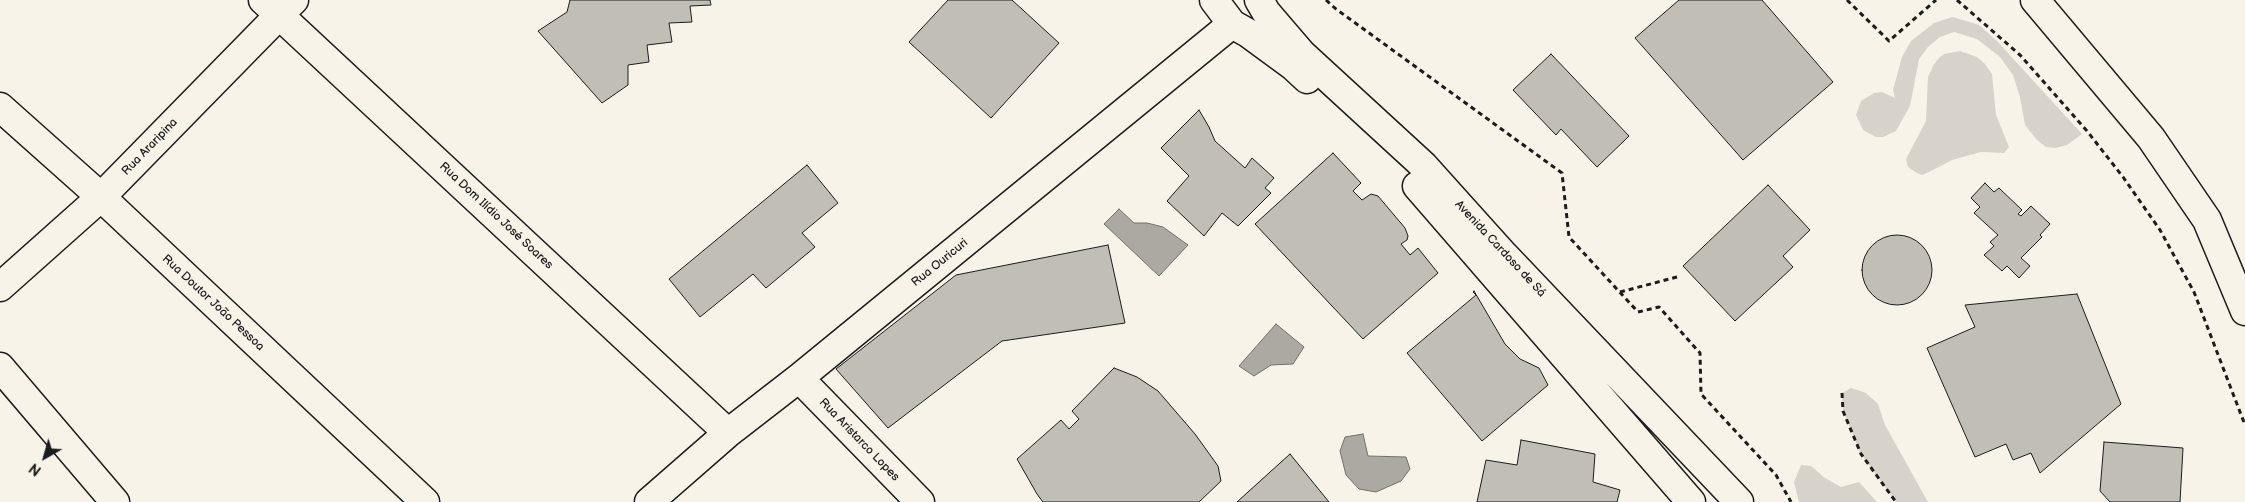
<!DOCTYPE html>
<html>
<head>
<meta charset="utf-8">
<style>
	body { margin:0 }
	#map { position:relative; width:2245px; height:502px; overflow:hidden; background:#f7f3e8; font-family:"Balsamiq Sans",sans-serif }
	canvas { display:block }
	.north { position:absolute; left:20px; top:432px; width:50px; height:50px; -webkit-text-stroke:4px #f7f3e8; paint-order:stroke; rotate:218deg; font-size:14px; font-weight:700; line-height:20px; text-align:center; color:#1c1c1c }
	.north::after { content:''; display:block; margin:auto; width:18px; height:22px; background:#1c1c1c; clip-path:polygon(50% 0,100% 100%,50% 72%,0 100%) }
</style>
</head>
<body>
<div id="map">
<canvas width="2245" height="502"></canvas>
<div class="north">N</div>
</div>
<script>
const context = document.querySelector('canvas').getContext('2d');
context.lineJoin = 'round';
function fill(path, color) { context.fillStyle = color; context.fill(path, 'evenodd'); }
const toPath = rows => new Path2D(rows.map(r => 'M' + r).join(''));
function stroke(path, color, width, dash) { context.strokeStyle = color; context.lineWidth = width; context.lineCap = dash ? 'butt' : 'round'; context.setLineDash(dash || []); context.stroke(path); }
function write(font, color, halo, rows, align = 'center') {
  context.font = font + ' "Balsamiq Sans",sans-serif'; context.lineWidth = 4; context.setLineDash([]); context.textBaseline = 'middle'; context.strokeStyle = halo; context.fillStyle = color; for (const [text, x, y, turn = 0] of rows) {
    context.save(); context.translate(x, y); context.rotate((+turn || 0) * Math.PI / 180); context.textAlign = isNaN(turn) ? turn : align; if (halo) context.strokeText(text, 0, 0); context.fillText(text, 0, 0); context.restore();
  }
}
const green = toPath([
	[1953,17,1979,25,1997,41,2082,134,2067,145,2055,148,2046,147,2037,140,2025,125,2020,97,2013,75,2000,57,1977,39,1954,32,1940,37,1928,47,1919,59,1910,106,1896,131,1883,137,1876,137,1863,130,1856,115,1861,101,1874,93,1882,92,1895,98,1893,90,1902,57,1911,41,1934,23],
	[1960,51,1977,57,1985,64,1992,74,1996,115,2009,147,2004,153,1981,152,1952,160,1929,172,1922,175,1917,173,1908,167,1906,159,1926,121,1928,77,1934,64,1940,57,1944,54],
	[1851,388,1866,393,1878,404,1885,425,1928,502,1896,502,1861,454,1843,411,1842,393],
	[1801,465,1811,466,1825,478,1841,487,1859,482,1877,502,1799,502,1794,482]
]);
const water = toPath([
	[1119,209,1134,223,1147,223,1163,227,1188,245,1159,276,1104,224,1119,209],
	[1276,324,1304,347,1293,364,1271,365,1254,376,1239,366,1276,324],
	[1363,434,1368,456,1406,457,1410,469,1401,481,1376,492,1359,489,1346,475,1340,451,1345,437,1363,434]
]);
const building = toPath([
	[570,0,710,0,711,5,690,6,692,22,669,23,672,42,647,45,649,62,628,65,628,85,602,103,538,31,567,12,570,0],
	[948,0,1012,0,1059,43,991,118,909,42,948,0],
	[1679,0,1762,0,1833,82,1743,160,1635,38,1679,0],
	[1551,54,1629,136,1597,167,1561,129,1556,135,1513,90,1551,54],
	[1199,110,1209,127,1215,141,1245,168,1252,158,1274,178,1265,188,1271,193,1238,226,1222,213,1204,236,1167,201,1189,176,1161,148,1199,110],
	[1333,153,1361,183,1353,191,1362,200,1371,194,1378,196,1405,228,1408,236,1407,240,1401,244,1410,255,1418,248,1438,273,1363,339,1255,224,1333,153],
	[807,165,838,203,802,233,815,247,766,288,753,274,700,317,669,279,807,165],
	[1985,183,1994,192,1999,188,2022,210,2018,214,2021,216,2031,206,2050,224,2040,235,2042,237,2021,258,2030,266,2019,278,2007,266,2002,271,1984,255,1994,246,1990,242,1998,235,1974,213,1980,207,1971,198,1985,183],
	[1768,185,1810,230,1783,256,1793,267,1735,321,1683,266,1768,185],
	'1862 270a35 35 0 1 1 70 0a35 35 0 1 1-70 0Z',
	[1108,245,1125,323,1002,341,888,428,836,369,956,275,1108,245],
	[1474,291,1505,344,1520,359,1539,368,1548,385,1482,441,1407,353,1476,295,1473,292,1474,291],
	[2077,294,2121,404,2040,473,2031,453,2013,460,2006,444,1975,457,1927,348,1975,327,1965,305,2077,294],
	[1114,368,1137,377,1158,391,1195,434,1218,466,1221,481,1199,502,1043,502,1037,494,1017,459,1061,420,1069,429,1079,419,1072,411,1114,368],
	[1521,440,1595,454,1593,482,1620,490,1617,502,1477,502,1486,460,1517,465,1521,440],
	[2104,442,2183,448,2180,502,2110,502,2100,491,2104,442],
	[1290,454,1329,502,1237,502,1290,454]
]);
const path = toPath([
	[1326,0,1336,9,1562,173,1569,237,1638,312,1659,307,1700,353,1701,394,1776,475,1791,502],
	[1847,0,1889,41,1936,0],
	[1957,0,2020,55,2087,131,2123,177,2160,230,2194,292,2245,425],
	[1620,292,1677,277],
	[1842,393,1843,411,1861,454,1896,502]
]);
const minor = toPath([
	[263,0,728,433],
	[0,107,101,197,425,502],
	[0,287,101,197,294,0],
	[0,367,115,502],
	[799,378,920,502],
	[649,502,728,433,799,378,1232,24]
]);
const tertiary = toPath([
	[2035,0,2151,138,2207,220,2245,311]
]);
const trunk = toPath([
	[1214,0,1232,24,1248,33,1293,66,1307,79],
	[1259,0,1266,12,1302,54,1424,166,1504,255,1739,502],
	[1417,186,1691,502]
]);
const streetNames = [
	["Rua Araripina",150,147,-46],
	["Rua Dom Ilídio José Soares",496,216,43],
	["Avenida Cardoso de Sá",1500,249,47],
	["Rua Ouricuri",940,263,-39],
	["Rua Doutor João Pessoa",213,303,43],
	["Rua Aristarco Lopes",859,440,46]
];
fill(green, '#d7d3cb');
fill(water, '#aca9a2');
stroke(water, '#72716c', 1);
fill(building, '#c0beb5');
stroke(building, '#1c1c1c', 1);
stroke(minor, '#1c1c1c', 31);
stroke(tertiary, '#1c1c1c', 31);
stroke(trunk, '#1c1c1c', 31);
stroke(path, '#1c1c1c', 3, [5, 4]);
stroke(minor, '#f7f3e8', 28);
stroke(tertiary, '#f7f3e8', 28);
stroke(trunk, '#f7f3e8', 28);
write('12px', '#1c1c1c', '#f7f3e8', streetNames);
</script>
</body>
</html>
